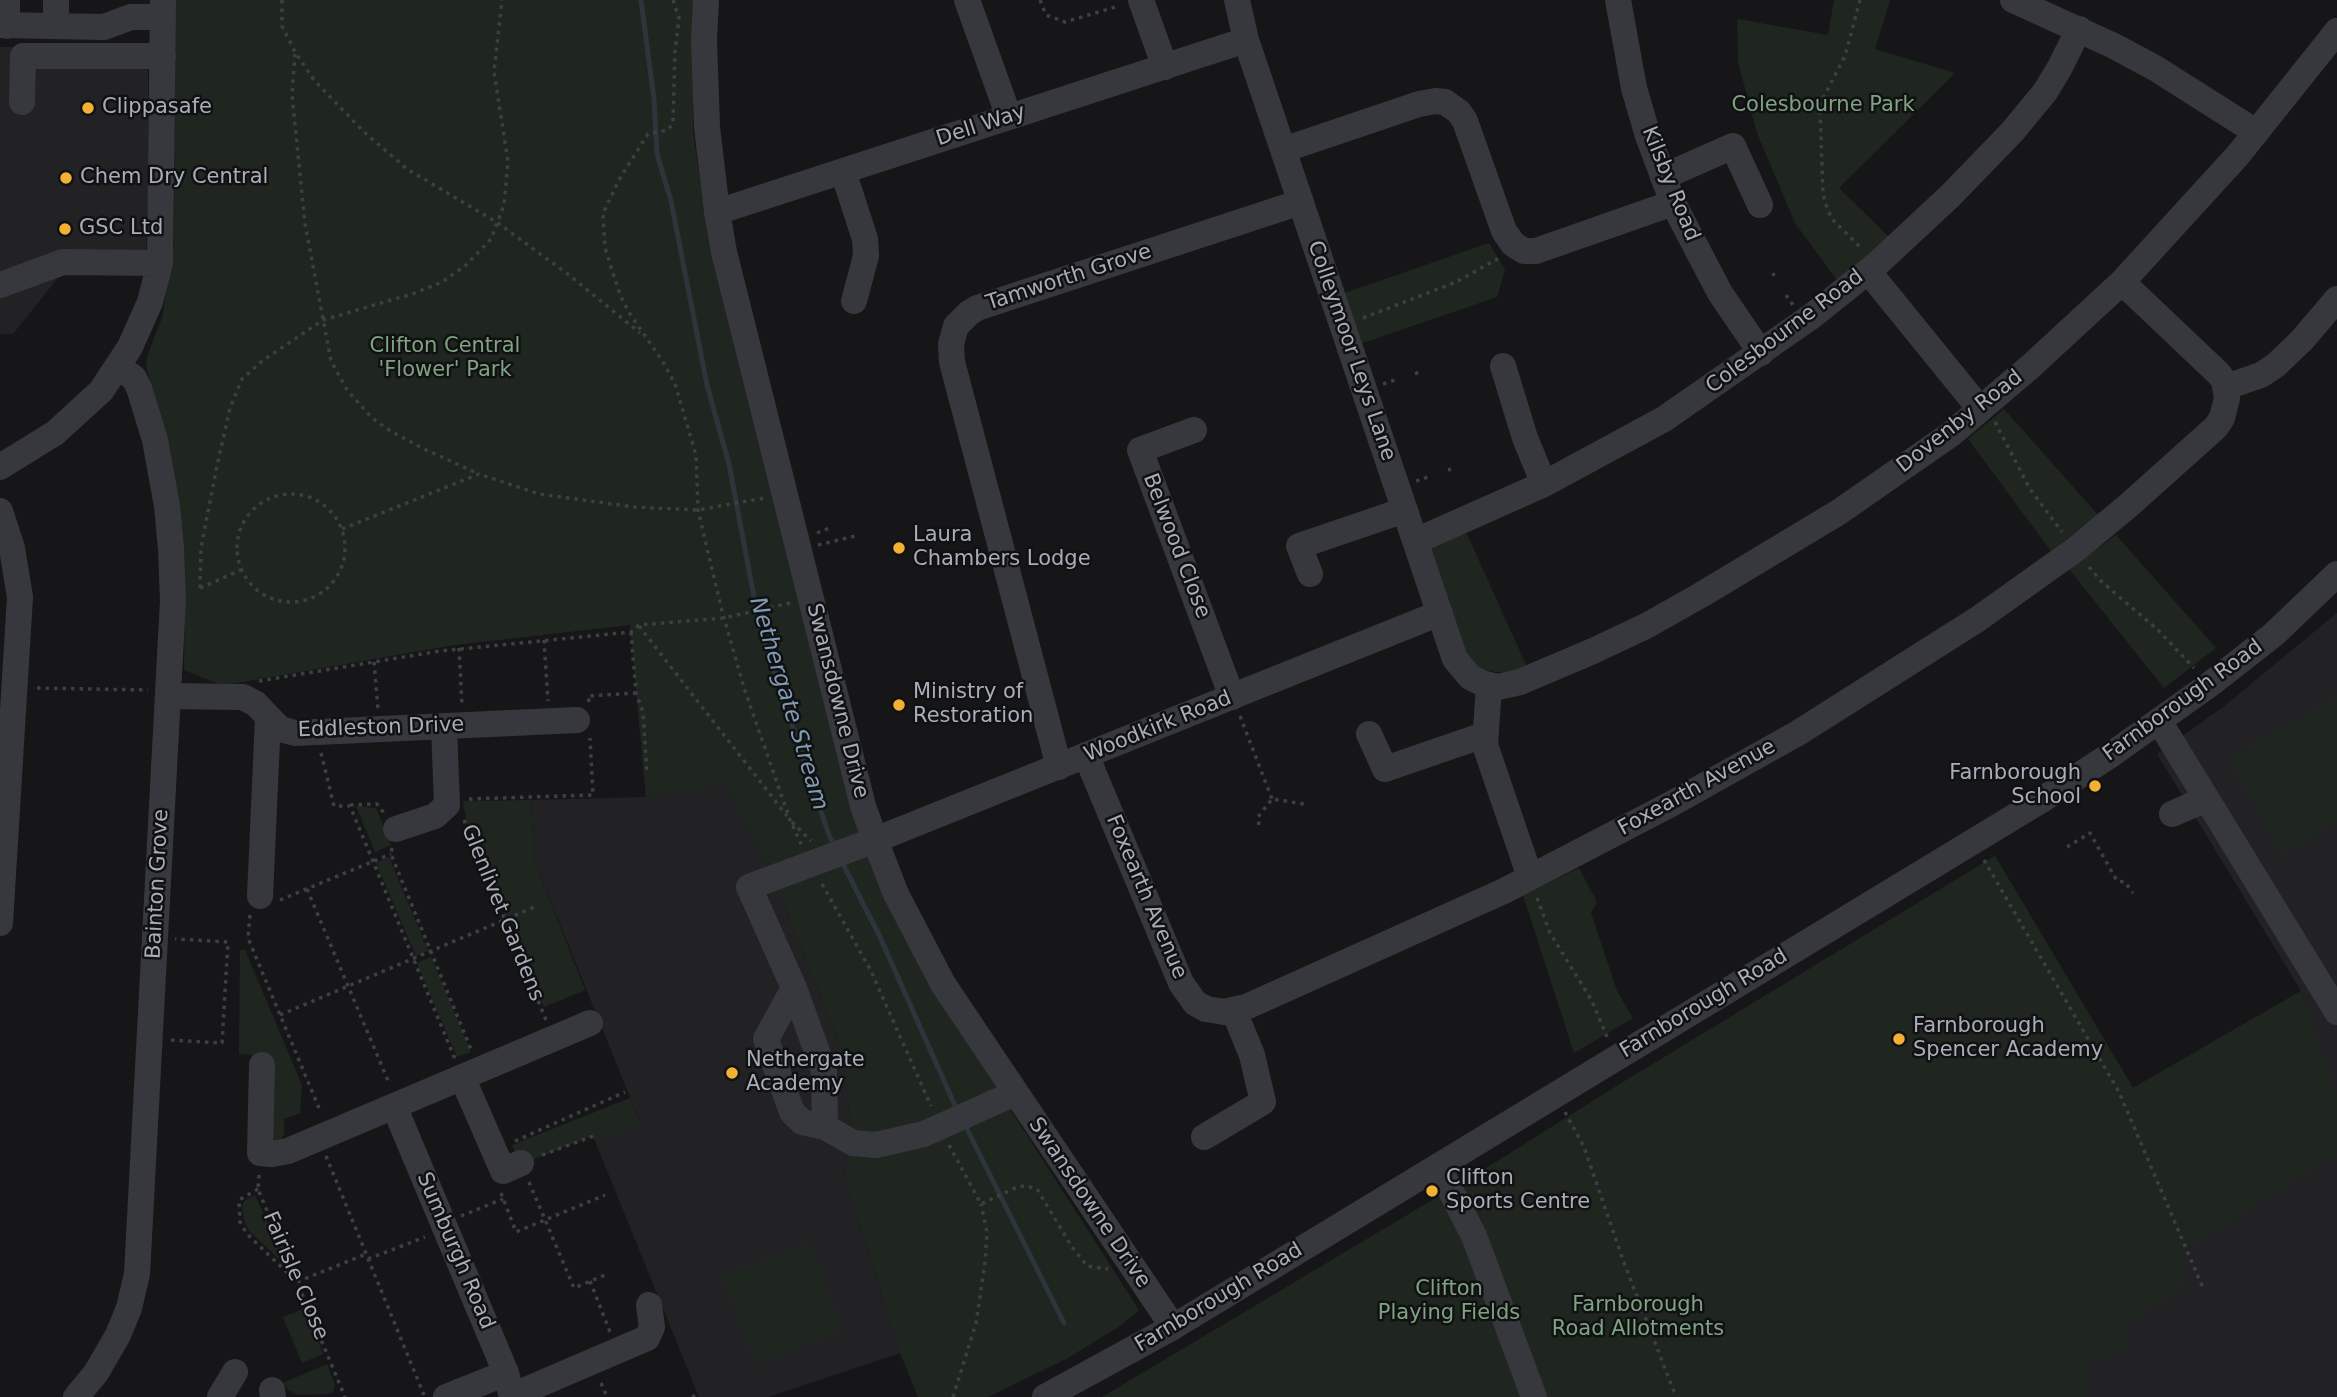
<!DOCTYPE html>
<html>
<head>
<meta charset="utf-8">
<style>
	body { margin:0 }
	canvas { display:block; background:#161618 }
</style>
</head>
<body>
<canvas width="2337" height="1397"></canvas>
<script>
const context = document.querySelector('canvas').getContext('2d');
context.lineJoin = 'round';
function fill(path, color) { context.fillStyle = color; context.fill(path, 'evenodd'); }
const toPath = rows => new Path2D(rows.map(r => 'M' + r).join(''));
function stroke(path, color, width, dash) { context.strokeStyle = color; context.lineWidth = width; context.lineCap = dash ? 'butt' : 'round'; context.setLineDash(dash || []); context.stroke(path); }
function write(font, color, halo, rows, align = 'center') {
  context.font = font + ' "DejaVu Sans",sans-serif'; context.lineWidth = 5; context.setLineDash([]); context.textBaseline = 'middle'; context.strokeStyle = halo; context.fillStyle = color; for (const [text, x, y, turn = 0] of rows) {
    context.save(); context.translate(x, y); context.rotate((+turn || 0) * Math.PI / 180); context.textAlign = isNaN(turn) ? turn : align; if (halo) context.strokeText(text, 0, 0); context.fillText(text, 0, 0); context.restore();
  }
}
const built = toPath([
	[0,47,138,47,137,62,148,71,149,176,146,252,65,269,13,334,0,334],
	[2337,613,2337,1397,1745,1397,1615,1087,1995,856,2133,1088,2301,991,2157,754,2223,707],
	[727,782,774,879,842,1049,850,1116,845,1177,900,1353,768,1397,699,1397,595,1141,640,1122,534,860,531,800,646,797]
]);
const green = toPath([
	[175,0,693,0,693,131,708,238,845,782,996,1087,1139,1310,1120,1326,1068,1358,988,1397,918,1397,900,1353,845,1177,850,1116,842,1049,774,879,727,783,646,797,630,625,455,645,236,683,219,684,184,670,185,595,169,450,146,366,147,356,162,318,174,245],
	[1834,0,1890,0,1875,49,1955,73,1839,188,1890,238,1837,280,1795,223,1757,133,1738,62,1737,19,1828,35],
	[1489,243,1505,270,1497,297,1357,345,1339,295],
	[2004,409,2098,515,2051,551,1968,439],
	[1466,532,1527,667,1507,672,1496,672,1480,669,1468,661,1430,553,1434,545],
	[2116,535,2216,648,2164,688,2069,569],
	[2337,696,2337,821,2283,853,2228,760],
	[531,800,534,860,585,990,544,1007,466,821,463,801],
	[356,806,376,808,391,845,375,852],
	[1995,856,2133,1088,2301,991,2337,1095,2337,1154,2181,1252,2184,1286,2123,1327,2129,1347,2083,1366,2087,1397,1102,1397,1496,1162,1615,1087],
	[389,857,428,951,416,956,376,863],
	[1579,868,1597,902,1591,913,1617,991,1633,1018,1574,1053,1523,895],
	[240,950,245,950,302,1085,300,1113,284,1119,284,1133,280,1145,266,1146,272,1057,239,1054],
	[431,957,471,1052,457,1057,417,963],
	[630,1098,640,1123,595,1141,592,1136,520,1165,512,1145],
	[255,1195,284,1259,280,1260,249,1231,245,1223,242,1207,244,1201],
	[810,1243,843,1331,756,1364,722,1276],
	[306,1308,323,1354,302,1363,283,1317],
	[327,1364,335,1385,333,1392,328,1394,299,1395,288,1390,283,1383]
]);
const stream = toPath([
	[641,0,654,99,657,154,671,201,707,385,729,464,760,629,829,835,835,847],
	[842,862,880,937,957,1110],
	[965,1125,1064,1323]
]);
const path = toPath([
	[282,0,282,26,295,52,314,80,363,131,407,169,498,223,569,275,640,333],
	[673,0,679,18,675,52,673,123,668,130,648,134,620,178,603,213,605,248,620,295,630,314,663,362,675,384,696,455,698,510,722,611,745,691,790,820,802,846],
	[1040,0,1046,15,1065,22,1119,6],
	[1860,0,1845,56,1821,102,1820,110,1823,194,1827,208,1832,219,1862,249],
	[295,54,292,95,305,224,331,361,347,390,372,418,389,430,424,449,479,474],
	[1773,273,1774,276],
	[1786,295,1793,305],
	[1363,318,1456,282,1499,258],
	[1415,374,1419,372],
	[1383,384,1395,380],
	[1995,422,2030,489,2062,532],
	[1448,470,1451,469],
	[1416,481,1428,477],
	'237 548a54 54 0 1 1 108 0a54 54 0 1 1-108 0Z',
	[342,529,479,474,539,494,634,507,698,510,764,498],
	[817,533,832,527],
	[818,545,859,535],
	[2089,567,2102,582,2158,630,2194,668],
	[200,588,201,548,217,466,230,408,242,379,262,361,323,320,412,294,442,282,465,266,491,239,504,205,508,161,494,72,502,0],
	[200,588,241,570],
	[639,626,787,816],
	[631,632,636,693,643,712,647,774],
	[544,640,548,701],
	[459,648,462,705],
	[374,662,378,709],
	[259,681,440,651,631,632,639,625,724,618,790,603],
	[37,688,148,690],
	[589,702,588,696,636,693],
	[1240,716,1272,799],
	[321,753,334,806,350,806,455,1059],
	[469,799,593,795,590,738],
	[350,805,377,804,384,813],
	[464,820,546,1020],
	[792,822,811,841],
	[1259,825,1258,817,1272,799,1304,804],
	[2067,847,2090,833,2117,881,2125,882,2133,893],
	[392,848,391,854,472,1052],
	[1984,860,2119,1092,2203,1288],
	[822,884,871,971,931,1106],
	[307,889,389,1083],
	[1537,898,1550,933,1592,1001,1607,1037],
	[280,900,391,854],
	[250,915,248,938,321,1113],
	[280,1015,537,906],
	[171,1040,222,1043,228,942,175,939],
	[1565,1112,1584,1147,1623,1260,1676,1397],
	[515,1141,625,1092],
	[949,1145,981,1204,1017,1187,1026,1186,1037,1189,1072,1247,1087,1266,1108,1269],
	[542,1155,596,1135],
	[326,1156,424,1395],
	[259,1175,258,1189,345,1397],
	[529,1182,574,1288,605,1275],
	[258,1189,239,1200,240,1222,247,1234,297,1282,366,1254],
	[501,1193,516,1232,605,1195],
	[461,1216,503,1199],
	[368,1259,425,1237],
	[590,1281,610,1332],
	[601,1383,607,1397],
	[692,1397,696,1395],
	[953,1397,976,1323,985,1263,987,1232,981,1204]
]);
const minor = toPath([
	[56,0,56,26],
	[706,0,704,40,707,127,717,212,724,252,863,806,875,840,896,894,943,984,1173,1327],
	[967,0,1009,117],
	[1141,0,1165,67],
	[1237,0,1246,40,1455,659,1470,677,1482,683,1498,687,1520,682,1593,651,1646,626,1701,595,1839,512,1951,434,2031,366,2122,282,2238,155,2337,31],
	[1618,0,1634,88,1648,136,1673,203,1720,293,1761,353],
	[2013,0,2114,46,2155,68,2256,132],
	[0,25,104,27,131,17,163,17],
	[7,26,7,0],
	[22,102,23,56,163,56],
	[1283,150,1419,104,1436,101,1445,102,1459,112,1465,121,1504,231,1513,244,1524,251,1536,251,1673,203],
	[843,171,865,239,866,256,854,301],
	[1663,177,1733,146,1760,205],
	[717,212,1246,40],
	[1868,271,1980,409],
	[0,285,63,262,160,263],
	[1503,366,1525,438,1544,484],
	[2226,387,2261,375,2276,365,2302,340,2337,299],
	[1194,430,1140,450,1232,697],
	[0,467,55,433,101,391,130,347,150,302,160,263,163,0],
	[0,511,12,548,20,597,0,923],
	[1416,541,1544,484,1664,419,1812,316,1877,264,1951,195,2012,132,2045,92,2059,69,2079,29],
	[1310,574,1299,546,1405,510],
	[1489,686,1485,745,1530,877],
	[168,696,243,697,256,704,280,729,295,733,577,720],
	[2159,721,2337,1012],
	[1369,734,1385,769,1484,735],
	[1086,755,1181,983,1195,1003,1206,1009,1224,1012,1246,1007,1504,891,1673,803,1798,733,1978,619,2076,549,2129,505,2216,427,2222,418,2227,398,2224,381,2219,374,2122,282],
	[1059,767,952,362,951,344,956,326,969,313,977,308,1301,202],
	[2172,814,2206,799],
	[396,829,435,816,447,805,444,726],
	[260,896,268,717],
	[794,988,766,1039,792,1112,802,1122,825,1127,853,1143,876,1145,924,1134,1015,1093],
	[262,1065,260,1153,272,1154,288,1151,590,1023],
	[462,1077,503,1171,521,1163],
	[394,1106,506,1373,512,1397],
	[825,1127,824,1071,794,988,749,887,875,840,1440,613],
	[1204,1137,1263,1102,1252,1055,1234,1011],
	[1438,1166,1474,1236,1534,1397],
	[272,1390,273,1397],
	[512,1396,647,1338,652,1327,649,1305],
	[76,1397,96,1373,118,1335,129,1308,137,1274,173,600,171,549,167,506,155,440,139,388,134,378,118,367],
	[220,1397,235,1372],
	[446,1397,506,1373],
	[1045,1397,1173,1327,2040,801,2112,754,2209,685,2273,635,2337,574]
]);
const markers = [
	[88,108,7,"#f2b134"],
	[66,178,7,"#f2b134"],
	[65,229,7,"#f2b134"],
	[899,548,7,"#f2b134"],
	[899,705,7,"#f2b134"],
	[2095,786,7,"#f2b134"],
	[1899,1039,7,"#f2b134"],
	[732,1073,7,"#f2b134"],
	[1432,1191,7,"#f2b134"]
];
const parkNames = [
	["Colesbourne Park",1823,106],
	["Clifton Central",445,347],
	["'Flower' Park",445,371],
	["Clifton",1449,1290],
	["Playing Fields",1449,1314],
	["Farnborough",1638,1306],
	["Road Allotments",1638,1330]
];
const poiNames = [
	["Clippasafe",102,108],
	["Chem Dry Central",80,178],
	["GSC Ltd",79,229],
	["Laura",913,536],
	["Chambers Lodge",913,560],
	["Ministry of",913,693],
	["Restoration",913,717],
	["Farnborough",2081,774,"right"],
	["School",2081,798,"right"],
	["Farnborough",1913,1027],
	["Spencer Academy",1913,1051],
	["Nethergate",746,1061],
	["Academy",746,1085],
	["Clifton",1446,1179],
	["Sports Centre",1446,1203]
];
const streetNames = [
	["Dell Way",981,126,-18],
	["Kilsby Road",1670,184,68],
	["Tamworth Grove",1069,278,-18],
	["Colesbourne Road",1785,332,-37],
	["Colleymoor Leys Lane",1351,351,71],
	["Dovenby Road",1960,422,-38],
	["Belwood Close",1176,546,69],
	["Swansdowne Drive",837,701,76],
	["Farnborough Road",2183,701,-36],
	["Woodkirk Road",1158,727,-22],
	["Eddleston Drive",381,728,-2],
	["Foxearth Avenue",1697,788,-29],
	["Bainton Grove",158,884,-87],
	["Foxearth Avenue",1146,897,67],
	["Glenlivet Gardens",502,913,68],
	["Farnborough Road",1704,1004,-31],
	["Swansdowne Drive",1089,1203,56],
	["Sumburgh Road",455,1251,67],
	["Fairisle Close",295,1276,67],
	["Farnborough Road",1219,1298,-31]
];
const waterNames = [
	["Nethergate Stream",788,704,73]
];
fill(built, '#222225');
fill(green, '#1e261f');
stroke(stream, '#2c353c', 5);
stroke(path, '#3d3f44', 3.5, [3.5, 5]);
stroke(minor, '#37383d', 26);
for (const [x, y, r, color] of markers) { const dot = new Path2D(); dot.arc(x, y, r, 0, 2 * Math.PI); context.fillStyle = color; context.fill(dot); stroke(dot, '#111113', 2.5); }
write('21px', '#7fa381', '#111113', parkNames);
write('21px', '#a8adb8', '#111113', poiNames, 'left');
write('21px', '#a8adb8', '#111113', streetNames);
write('italic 23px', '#7f9bb3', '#111113', waterNames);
</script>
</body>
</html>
